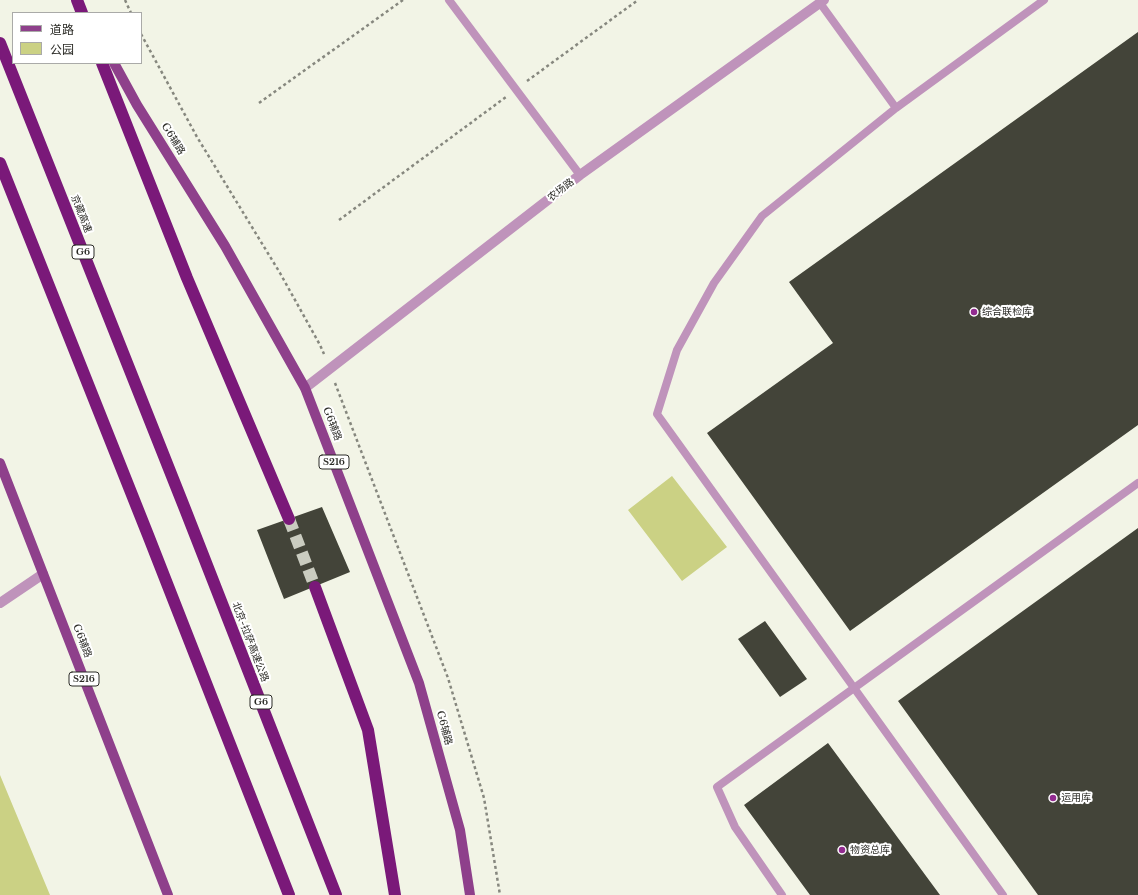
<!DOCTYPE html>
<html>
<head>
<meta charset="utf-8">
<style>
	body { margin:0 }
	#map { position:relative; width:1138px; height:895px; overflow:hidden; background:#f2f4e6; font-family:"Libre Baskerville","Noto Sans SC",serif }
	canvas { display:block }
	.legend { position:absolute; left:12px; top:12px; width:130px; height:52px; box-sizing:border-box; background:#fff; border:1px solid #aaaaa8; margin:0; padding:5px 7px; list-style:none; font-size:12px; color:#2b2b26 }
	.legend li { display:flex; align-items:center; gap:8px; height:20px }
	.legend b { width:20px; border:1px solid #aaaaa8 }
</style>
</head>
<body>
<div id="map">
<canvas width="1138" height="895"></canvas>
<ul class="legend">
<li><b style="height:5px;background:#8e408b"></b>道路</li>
<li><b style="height:11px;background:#cbd184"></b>公园</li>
</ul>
</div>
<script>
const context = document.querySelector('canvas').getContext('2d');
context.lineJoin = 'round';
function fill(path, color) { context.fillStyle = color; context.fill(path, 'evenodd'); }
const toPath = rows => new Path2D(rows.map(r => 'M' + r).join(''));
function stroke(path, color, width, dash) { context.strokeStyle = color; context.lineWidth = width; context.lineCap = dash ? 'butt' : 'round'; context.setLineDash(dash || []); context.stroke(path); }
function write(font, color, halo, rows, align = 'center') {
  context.font = font + ' "Libre Baskerville","Noto Sans SC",serif'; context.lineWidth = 4; context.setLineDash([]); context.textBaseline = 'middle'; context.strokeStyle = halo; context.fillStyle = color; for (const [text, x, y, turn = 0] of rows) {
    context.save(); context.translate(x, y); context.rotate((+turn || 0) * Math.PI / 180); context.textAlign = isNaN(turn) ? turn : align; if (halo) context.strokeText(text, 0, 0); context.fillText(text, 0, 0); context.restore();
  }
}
const green = toPath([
	[672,476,727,547,682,581,628,510],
	[0,775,50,895,0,895]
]);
const building = toPath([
	[1138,32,1138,425,850,631,707,433,833,343,789,282],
	[322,507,350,572,284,599,257,530],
	[1138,528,1138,895,1038,895,898,701],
	[765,621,807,679,780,697,738,639],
	[828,743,940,895,810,895,744,805]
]);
const motorwayTunnel = toPath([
	[289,519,315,587]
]);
const path = toPath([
	[125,0,131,13],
	[141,34,197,137,280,273,320,345,324,354],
	[527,81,638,0],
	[259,103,403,0],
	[339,220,506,97],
	[335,383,448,678,484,798,500,895]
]);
const service = toPath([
	[449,0,580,175],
	[820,3,896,108],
	[782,895,735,827,717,787,1138,483],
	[1003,895,657,414,677,350,714,283,762,216,896,108,1044,0]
]);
const tertiary = toPath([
	[305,388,580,175,824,0],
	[0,603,43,574]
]);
const primary = toPath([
	[114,63,137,105,225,246,305,388,419,683,460,830,470,895],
	[0,463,168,895]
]);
const motorway = toPath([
	[77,0,82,13],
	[0,43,185,509,336,895],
	[102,63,187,278,289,519],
	[0,163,148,535,289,895],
	[315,587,368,730,395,895]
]);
const markers = [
	[974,312,4,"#922b90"],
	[1053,798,4,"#922b90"],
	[842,850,4,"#922b90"]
];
const shields = [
	[83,252,22],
	[334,462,30],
	[84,679,30],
	[261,702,22]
];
const shieldNames = [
	["G6",83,252],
	["S216",334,462],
	["S216",84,679],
	["G6",261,702]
];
const streetNames = [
	["G6辅路",173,139,58],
	["农场路",561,190,-38],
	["京藏高速",81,214,68],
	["G6辅路",332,424,69],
	["G6辅路",82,641,69],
	["北京-拉萨高速公路",250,642,69],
	["G6辅路",444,728,75]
];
const poiNames = [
	["综合联检库",982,312],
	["运用库",1061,798],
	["物资总库",850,850]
];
fill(green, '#cbd184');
fill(building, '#434439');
stroke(motorwayTunnel, '#caccc0', 12, [12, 6]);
stroke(path, '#86877e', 2.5, [3, 3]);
stroke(service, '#bf93bb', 8);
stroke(tertiary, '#bf93bb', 10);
stroke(primary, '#8e408b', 10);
stroke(motorway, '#7a1979', 12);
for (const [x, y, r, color] of markers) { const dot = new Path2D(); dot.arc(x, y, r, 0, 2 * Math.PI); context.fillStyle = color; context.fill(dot); stroke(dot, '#fff', 1.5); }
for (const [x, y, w] of shields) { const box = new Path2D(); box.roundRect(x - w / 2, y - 7, w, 14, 3); context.fillStyle = '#fff'; context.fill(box); stroke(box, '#2b2b26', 1); }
write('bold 9px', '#2b2b26', null, shieldNames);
write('10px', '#2b2b26', '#fff', streetNames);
write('10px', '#2b2b26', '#fff', poiNames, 'left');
</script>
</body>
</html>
